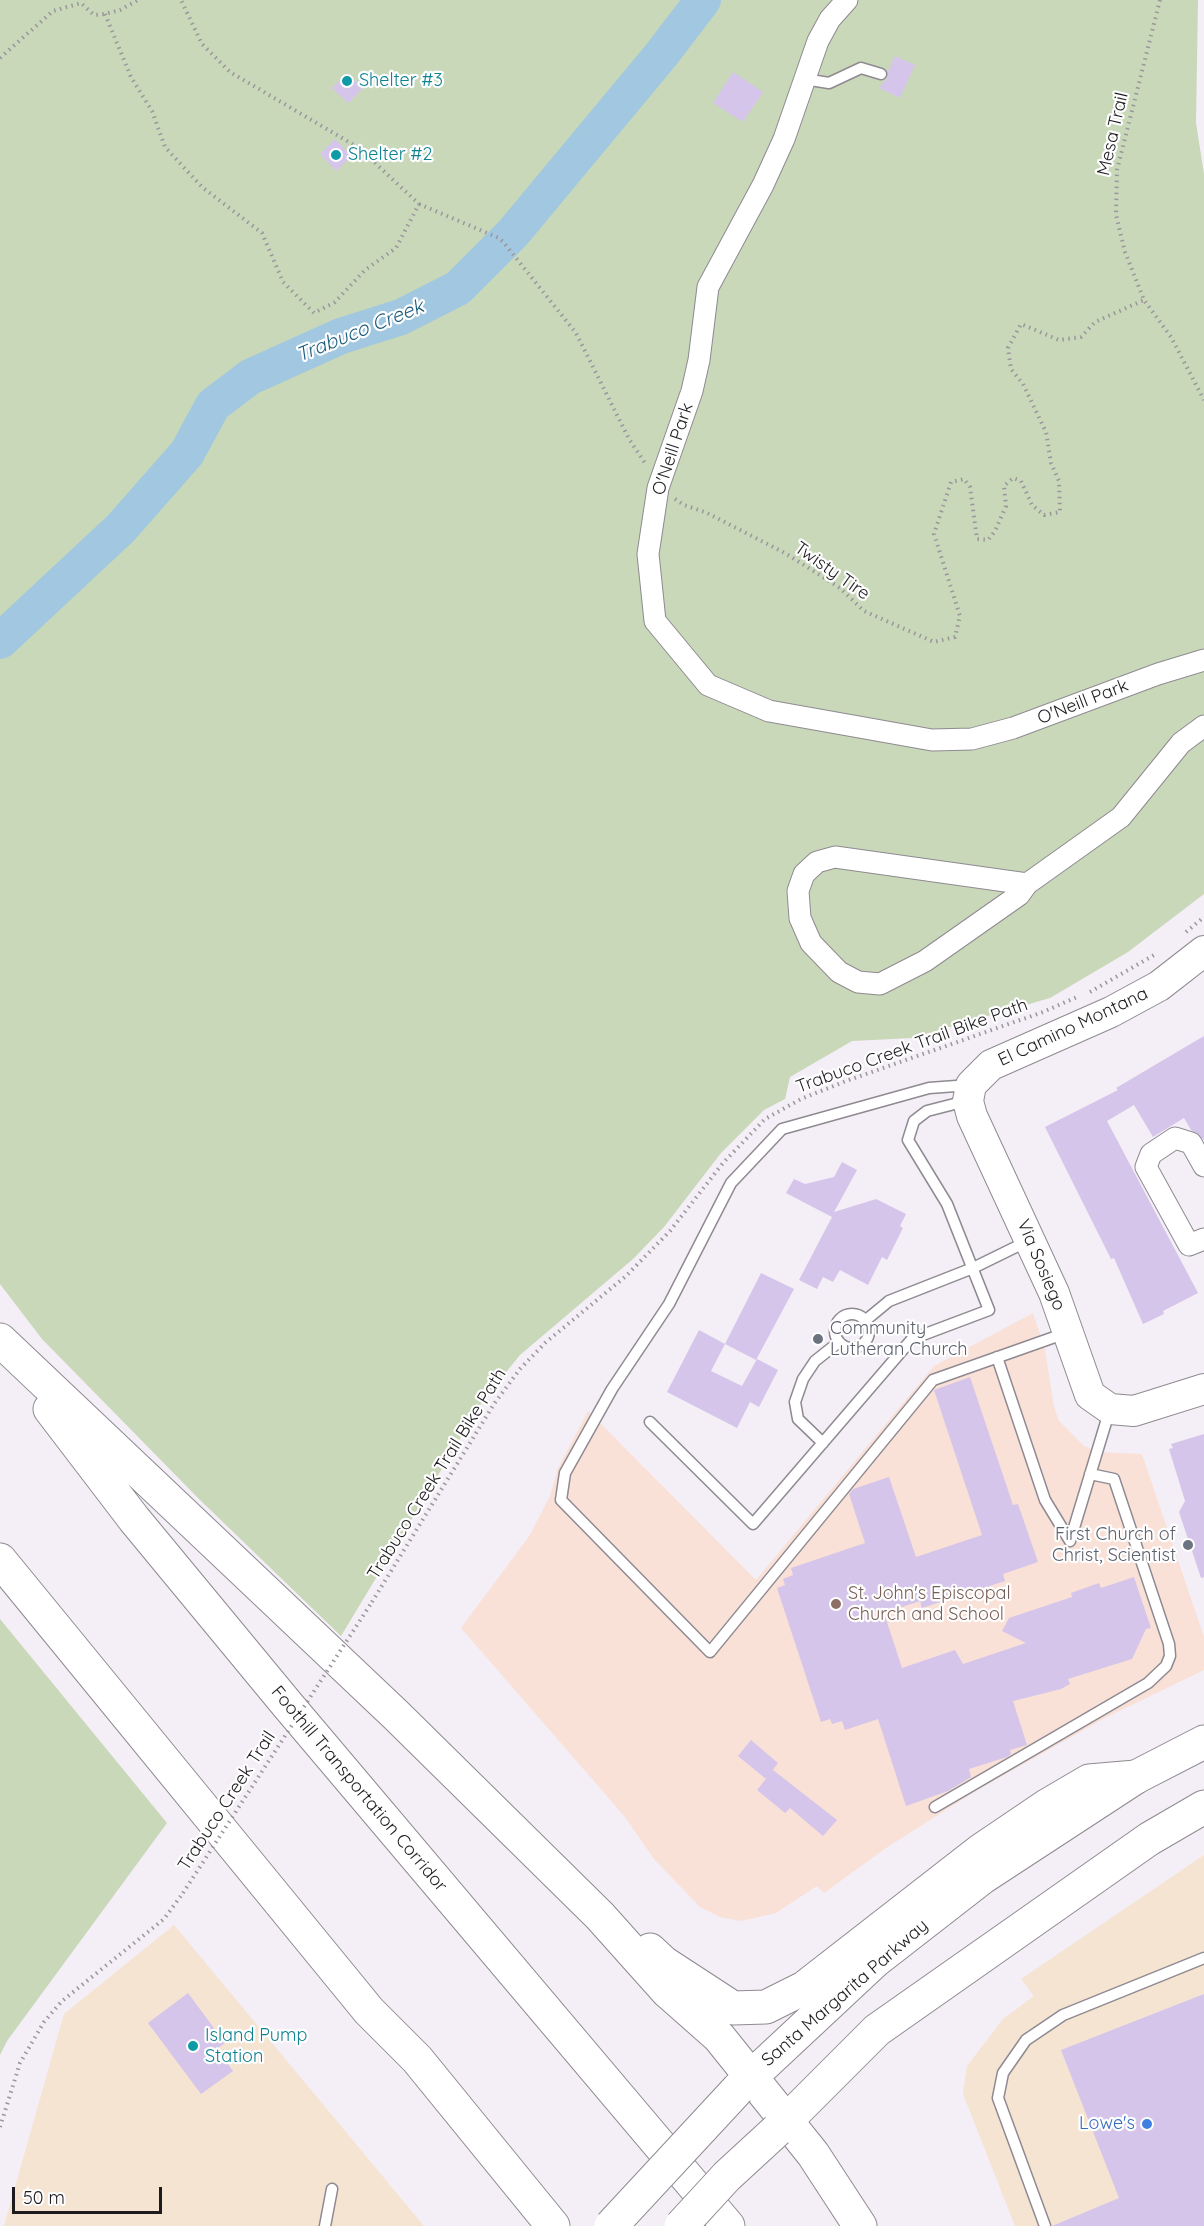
<!DOCTYPE html>
<html>
<head>
<meta charset="utf-8">
<style>
	body { margin:0 }
	#map { position:relative; width:1204px; height:2226px; overflow:hidden; background:#f4eef6; font-family:Quicksand,sans-serif }
	canvas { display:block }
	.scale { position:absolute; left:12px; top:2187px; width:150px; height:27px; box-sizing:border-box; border:3px solid #1d1b1e; border-top:0; padding-left:8px; font-size:18px; line-height:21px; white-space:nowrap; color:#1d1b1e; -webkit-text-stroke:4px #fffeff; paint-order:stroke }
</style>
</head>
<body>
<div id="map">
<canvas width="1204" height="2226"></canvas>
<div class="scale">50 m</div>
</div>
<script>
const context = document.querySelector('canvas').getContext('2d');
context.lineJoin = 'round';
function fill(path, color) { context.fillStyle = color; context.fill(path, 'evenodd'); }
const toPath = rows => new Path2D(rows.map(r => 'M' + r).join(''));
function stroke(path, color, width, dash) { context.strokeStyle = color; context.lineWidth = width; context.lineCap = dash ? 'butt' : 'round'; context.setLineDash(dash || []); context.stroke(path); }
function write(font, color, halo, rows, align = 'center') {
  context.font = font + ' Quicksand,sans-serif'; context.lineWidth = 4.5; context.setLineDash([]); context.textBaseline = 'middle'; context.strokeStyle = halo; context.fillStyle = color; for (const [text, x, y, turn = 0] of rows) {
    context.save(); context.translate(x, y); context.rotate((+turn || 0) * Math.PI / 180); context.textAlign = isNaN(turn) ? turn : align; if (halo) context.strokeText(text, 0, 0); context.fillText(text, 0, 0); context.restore();
  }
}
const commercial = toPath([
	[1204,1855,1204,2226,1015,2226,963,2094,967,2066,1003,2019,1034,1996,1021,1979],
	[174,1925,424,2226,4,2226,64,2014]
]);
const education = toPath([
	[1033,1313,1045,1350,1054,1407,1059,1421,1084,1446,1098,1452,1142,1454,1204,1637,1204,1670,1105,1718,979,1789,886,1848,824,1893,817,1886,776,1913,741,1921,720,1917,700,1907,654,1859,625,1817,461,1628,530,1535,550,1496,558,1468,588,1411,756,1580,934,1366]
]);
const green = toPath([
	[0,0,1198,0,1196,123,1204,174,1204,894,1128,952,1050,998,912,1038,852,1041,790,1077,785,1099,764,1110,721,1153,664,1227,633,1259,520,1355,484,1399,341,1636,199,1499,42,1339,0,1284],
	[0,1619,167,1823,7,2041,0,2055]
]);
const river = toPath([
	[0,641,121,528,187,453,213,405,250,377,341,336,401,317,458,288,513,233,661,55,703,0]
]);
const building = toPath([
	[895,56,915,65,900,98,879,88,888,77,888,71],
	[733,72,763,92,743,122,713,103],
	[347,73,363,88,348,103,332,88],
	[335,139,352,156,336,171,320,154],
	[1204,1036,1204,1140,1191,1130,1184,1118,1153,1137,1134,1105,1107,1121,1198,1293,1163,1311,1164,1314,1143,1324,1114,1258,1111,1259,1045,1127,1118,1090,1116,1088],
	[842,1162,857,1170,834,1212,876,1199,906,1214,900,1226,903,1228,887,1260,882,1257,868,1285,840,1270,833,1282,823,1277,817,1289,799,1280,832,1217,786,1193,794,1179,805,1184,834,1177],
	[761,1273,794,1289,756,1360,725,1344],
	[699,1330,725,1344,711,1371,742,1386,757,1359,778,1370,759,1407,750,1402,737,1428,667,1392],
	[970,1377,1013,1505,1018,1504,1038,1562,1003,1574,1005,1581,922,1608,920,1601,884,1613,902,1668,955,1650,963,1664,1026,1643,1002,1631,1009,1618,1072,1597,1071,1593,1099,1583,1101,1588,1134,1577,1151,1628,1146,1629,1132,1659,1068,1679,1070,1684,1061,1689,1013,1701,1027,1745,1010,1750,1011,1754,1007,1757,969,1769,971,1777,948,1791,906,1806,878,1719,845,1730,842,1721,832,1724,830,1719,821,1722,777,1588,785,1585,783,1579,793,1575,791,1568,865,1543,849,1494,853,1489,889,1477,916,1557,982,1535,934,1390],
	[1204,1434,1204,1577,1201,1578,1179,1512,1185,1501,1169,1449,1173,1448,1171,1444],
	[751,1740,778,1763,766,1779,738,1756],
	[773,1770,837,1820,823,1836,790,1808,785,1813,757,1790],
	[188,1993,225,2043,217,2049,233,2071,201,2094,148,2023],
	[1204,1994,1204,2226,1052,2226,1119,2198,1061,2050]
]);
const path = toPath([
	[1160,0,1117,170,1116,215,1125,252,1144,300,1171,337,1204,400],
	[105,14,131,77,152,111,165,147,202,187,262,233,283,282,314,313,335,302,365,270,396,248,419,204,359,148,230,72,202,44,181,0],
	[0,58,53,11,81,3,94,15,105,14,120,10,138,0],
	[419,204,499,238,504,243,576,333,629,439,645,463],
	[675,499,684,505,705,512,785,553,840,588,864,611,934,642,955,637,960,616,934,534,951,482,964,479,970,487,977,539,988,540,995,531,1006,506,1004,486,1013,478,1021,481,1032,505,1044,515,1060,512,1059,481,1051,463,1046,432,1023,384,1011,369,1008,348,1021,324,1059,340,1081,337,1095,322,1144,300],
	[1186,932,1204,917],
	[1090,992,1156,954],
	[372,1602,494,1404,520,1369,545,1343,626,1276,670,1231,723,1163,765,1119,801,1099,846,1081,1043,1012,1077,997],
	[0,2127,20,2063,44,2022,62,2001,164,1919,183,1893]
]);
const lane = toPath([
	[804,79,829,83,861,68,881,74],
	[970,1085,929,1088,782,1129,731,1183,669,1304,612,1389,565,1473,561,1500,710,1652,933,1380,1066,1333],
	'835 1331a17 17 0 1 1 34 0a17 17 0 1 1-34 0Z',
	[866,1320,889,1301,973,1268,1028,1241],
	[997,1357,1045,1500,1070,1541],
	[650,1422,753,1524,912,1339,989,1310,947,1204,908,1140,914,1121,927,1111,966,1101],
	[823,1443,798,1419,795,1402,803,1379,815,1361,839,1342],
	[1070,1541,1110,1409],
	[935,1807,1148,1683,1166,1666,1170,1656,1169,1644,1114,1479,1090,1474],
	[325,2226,332,2189],
	[1045,2226,998,2098,1003,2073,1026,2040,1063,2015,1204,1958]
]);
const street = toPath([
	[847,0,830,19,818,41,784,139,763,185,708,287,699,360,692,391,658,488,648,554,655,621,708,685,769,711,932,740,972,739,1013,728,1158,674,1204,660],
	[1027,884,835,857,817,862,804,874,798,891,800,918,811,943,839,972,858,982,880,984,925,961,1019,895,1027,884,1121,817,1181,743,1204,726],
	[1204,1166,1191,1143,1175,1138,1151,1154,1146,1167,1189,1245,1204,1239]
]);
const secondary = toPath([
	[1204,951,1159,986,1111,1012,991,1065,971,1085,968,1101,972,1116,1054,1293,1090,1395,1110,1409,1134,1411,1204,1389]
]);
const primary = toPath([
	[738,2089,875,1961,983,1877,1136,1777,1204,1742],
	[777,2130,877,2030,1149,1839,1204,1807]
]);
const highway = toPath([
	[0,1340,396,1715,600,1916,668,1992,719,2037,813,2154,860,2226],
	[50,1409,134,1519,286,1703,728,2226],
	[0,1560,369,2011,417,2059,553,2226],
	[650,1950,664,1963,733,2008,766,2007,804,1988,980,1851,1048,1805,1089,1781,1136,1777]
]);
const pathBridge = toPath([
	[183,1893,372,1602]
]);
const primaryBridge = toPath([
	[611,2226,738,2089],
	[681,2226,727,2176,777,2130]
]);
const markers = [
	[347,81,6,"#0f9aa8"],
	[336,155,6,"#0f9aa8"],
	[818,1339,6,"#6b7280"],
	[1188,1545,6,"#6b7280"],
	[836,1604,6,"#8d6e63"],
	[193,2046,6,"#0f9aa8"],
	[1147,2124,6,"#3f7fe0"]
];
const cultureNames = [
	["Shelter #3",359,81],
	["Shelter #2",348,155],
	["Island Pump",205,2036],
	["Station",205,2057]
];
const streetNames = [
	["Mesa Trail",1113,134,-77],
	["O'Neill Park",673,449,-72],
	["Twisty Tire",832,571,35],
	["O'Neill Park",1083,702,-21],
	["El Camino Montana",1073,1027,-25],
	["Trabuco Creek Trail Bike Path",912,1046,-20],
	["Via Sosiego",1041,1265,67],
	["Trabuco Creek Trail Bike Path",437,1474,-58],
	["Foothill Transportation Corridor",359,1789,50],
	["Trabuco Creek Trail",227,1801,-57],
	["Santa Margarita Parkway",845,1993,-41]
];
const worshipNames = [
	["Community",830,1329],
	["Lutheran Church",830,1350],
	["First Church of",1176,1535,"right"],
	["Christ, Scientist",1176,1556,"right"]
];
const educationNames = [
	["St. John's Episcopal",848,1594],
	["Church and School",848,1615]
];
const shopNames = [
	["Lowe's",1135,2124]
];
const waterNames = [
	["Trabuco Creek",360,331,-22]
];
fill(commercial, '#f5e4d2');
fill(education, '#f9e1d7');
fill(green, '#c8d8b9');
stroke(river, '#a1c8e0', 36);
fill(building, '#d6c5ea');
stroke(lane, '#8f8a91', 13);
stroke(street, '#8f8a91', 23);
stroke(secondary, '#8f8a91', 32);
stroke(primary, '#8f8a91', 35);
stroke(highway, '#8f8a91', 35);
stroke(path, '#9b969c', 4, [1.5, 4.5]);
stroke(lane, '#fff', 10);
stroke(street, '#fff', 21);
stroke(secondary, '#fff', 30);
stroke(primary, '#fff', 33);
stroke(highway, '#fff', 33);
stroke(primaryBridge, '#8f8a91', 35, []);
stroke(pathBridge, '#9b969c', 4, [1.5, 4.5]);
stroke(primaryBridge, '#fff', 33);
for (const [x, y, r, color] of markers) { const dot = new Path2D(); dot.arc(x, y, r, 0, 2 * Math.PI); context.fillStyle = color; context.fill(dot); stroke(dot, '#fffeff', 2); }
write('18px', '#0d838f', '#fffeff', cultureNames, 'left');
write('18px', '#1d1b1e', '#fffeff', streetNames);
write('18px', '#5b616d', '#fffeff', worshipNames, 'left');
write('18px', '#785e54', '#fffeff', educationNames, 'left');
write('18px', '#366cbe', '#fffeff', shopNames, 'right');
write('italic 20px', '#1b5c7d', '#fffeff', waterNames);
</script>
</body>
</html>
